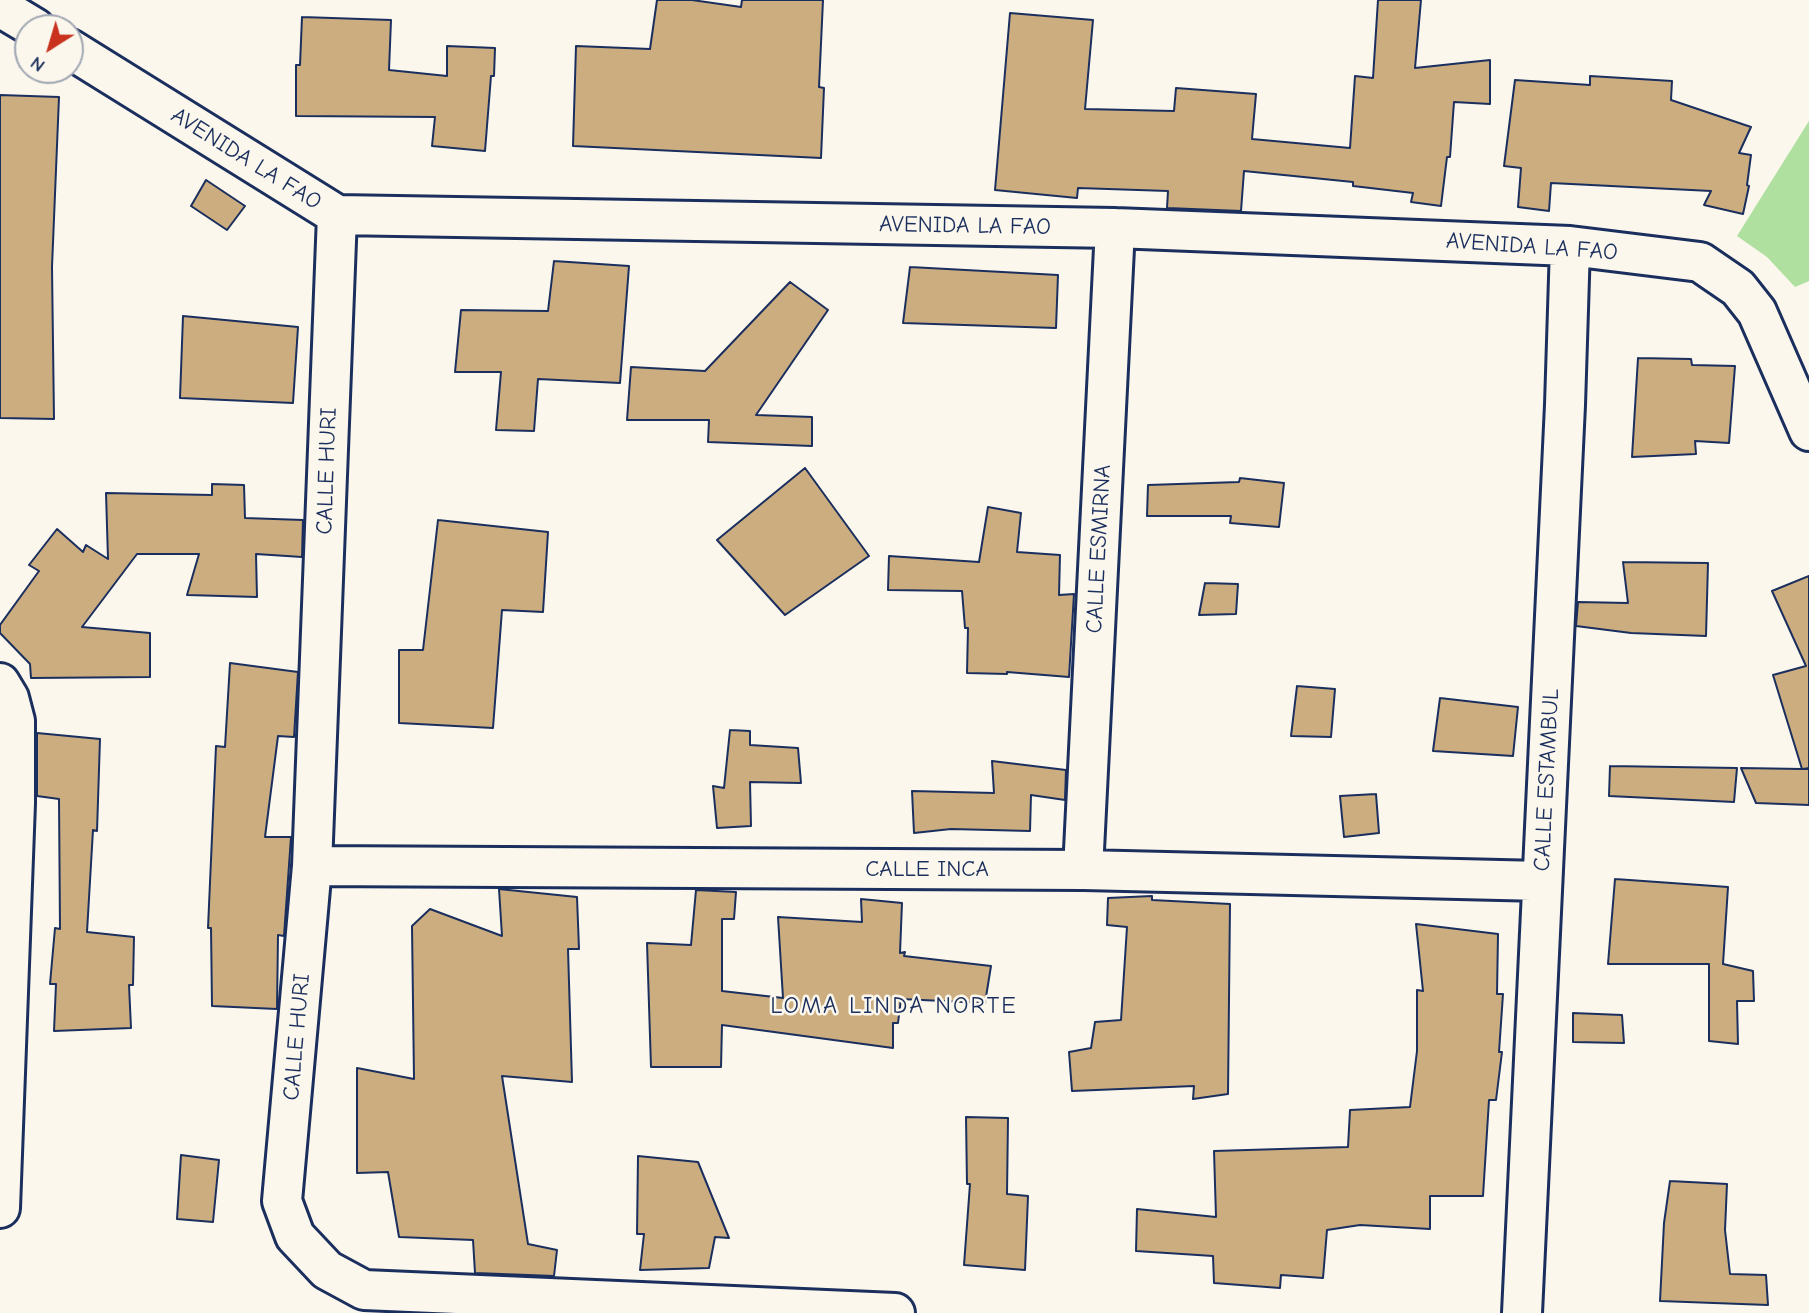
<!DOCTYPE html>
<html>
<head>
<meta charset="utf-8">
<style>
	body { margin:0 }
	#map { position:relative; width:1809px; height:1313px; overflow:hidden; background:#fbf7ec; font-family:"Comic Neue",sans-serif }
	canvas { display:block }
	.north { position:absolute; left:14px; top:14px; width:70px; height:70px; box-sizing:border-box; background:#fbf7ec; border:2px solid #a1a7b3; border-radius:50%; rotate:217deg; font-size:19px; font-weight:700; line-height:28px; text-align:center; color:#1b2f5e }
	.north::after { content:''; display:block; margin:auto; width:24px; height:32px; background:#c8321e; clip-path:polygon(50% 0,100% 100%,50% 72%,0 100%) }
</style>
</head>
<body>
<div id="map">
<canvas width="1809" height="1313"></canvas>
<div class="north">N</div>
</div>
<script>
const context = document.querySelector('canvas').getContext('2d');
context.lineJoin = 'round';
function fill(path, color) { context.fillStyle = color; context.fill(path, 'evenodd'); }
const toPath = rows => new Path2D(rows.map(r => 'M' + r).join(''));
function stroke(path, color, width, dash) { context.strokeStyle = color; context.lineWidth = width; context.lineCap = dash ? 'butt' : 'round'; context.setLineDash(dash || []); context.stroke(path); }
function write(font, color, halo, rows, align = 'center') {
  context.font = font + ' "Comic Neue",sans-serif'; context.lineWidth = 5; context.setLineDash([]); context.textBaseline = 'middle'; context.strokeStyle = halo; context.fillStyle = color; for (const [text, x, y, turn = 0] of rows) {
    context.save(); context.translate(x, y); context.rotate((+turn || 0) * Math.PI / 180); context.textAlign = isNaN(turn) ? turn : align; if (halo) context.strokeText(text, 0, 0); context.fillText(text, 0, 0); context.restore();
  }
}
const green = toPath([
	[1809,121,1809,281,1795,287,1767,257,1737,236]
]);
const building = toPath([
	[657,0,692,0,741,7,742,0,823,0,819,87,824,88,821,158,573,146,576,46,650,49,657,0],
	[1378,0,1421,0,1415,68,1490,60,1490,104,1454,102,1450,157,1447,157,1441,206,1411,202,1413,193,1353,186,1353,182,1244,171,1241,211,1167,208,1168,191,1078,188,1077,198,995,190,1010,13,1093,20,1085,109,1174,111,1176,88,1256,94,1252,139,1350,148,1355,76,1373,78,1378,0],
	[302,17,391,20,389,70,447,76,447,46,495,48,494,76,491,76,485,151,432,146,435,117,296,116,296,65,300,65,302,17],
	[1590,76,1672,81,1671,100,1751,127,1739,153,1751,155,1747,185,1749,186,1743,214,1704,205,1711,191,1551,183,1549,211,1518,207,1521,168,1504,166,1515,80,1590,85,1590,76],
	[0,95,59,97,52,267,54,419,0,418,0,95],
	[206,180,245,206,227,230,191,206,206,180],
	[554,261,629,266,620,383,538,379,534,431,496,430,501,372,455,372,461,310,548,311,554,261],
	[910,267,1058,275,1056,328,903,323,910,267],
	[790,282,828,310,756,415,812,417,812,446,708,442,709,420,627,420,631,367,705,371,790,282],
	[183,316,298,327,293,403,180,398,183,316],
	[1638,358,1691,359,1692,365,1735,366,1729,443,1695,441,1696,454,1632,457,1638,358],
	[805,468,869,556,785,615,717,540,805,468],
	[1240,478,1284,483,1279,527,1230,523,1231,516,1147,516,1148,485,1239,482,1240,478],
	[212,484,244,485,245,518,303,520,302,557,256,554,257,597,187,595,199,554,137,554,82,627,150,633,150,677,31,678,30,664,0,633,0,625,39,571,29,565,57,529,83,552,86,545,108,559,106,493,212,495,212,484],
	[988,507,1021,513,1017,552,1060,555,1059,595,1074,594,1069,677,1007,672,1007,674,967,673,968,628,965,628,962,591,888,590,889,556,979,562,988,507],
	[438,520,548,532,543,612,502,610,493,728,399,723,399,650,423,650,438,520],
	[1623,562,1708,563,1706,636,1631,633,1576,626,1578,602,1628,603,1623,562],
	[1809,576,1809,768,1803,769,1809,769,1809,805,1756,803,1741,768,1802,769,1773,675,1806,666,1772,591,1809,576],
	[1205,583,1238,584,1236,614,1199,615,1205,583],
	[230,663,298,672,294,737,278,736,265,837,291,837,284,936,278,935,277,1009,212,1006,211,928,208,928,216,746,225,747,230,663],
	[1297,686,1335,689,1331,737,1291,736,1297,686],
	[1440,698,1518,707,1513,756,1433,751,1440,698],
	[730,730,750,731,750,745,798,748,801,783,750,782,751,826,717,828,713,786,724,788,730,730],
	[37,733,100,739,97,831,93,830,87,932,134,937,133,985,129,985,131,1028,54,1031,56,984,50,984,55,928,60,929,59,799,37,796,37,733],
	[992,761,1066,770,1065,800,1031,795,1030,831,951,829,914,833,912,791,994,793,992,761],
	[1610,766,1737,768,1734,802,1609,796,1610,766],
	[1376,794,1379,833,1344,837,1340,796,1376,794],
	[1615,879,1728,887,1723,964,1753,971,1754,1001,1737,1001,1738,1044,1709,1041,1709,964,1608,964,1615,879],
	[499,889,577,897,579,949,568,949,572,1082,502,1076,528,1244,557,1250,554,1276,475,1273,473,1240,399,1237,388,1172,357,1173,357,1068,414,1079,412,926,430,909,502,936,499,889],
	[696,890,736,892,734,919,722,919,722,991,783,998,778,917,862,922,861,899,902,903,900,953,905,952,904,956,991,966,985,1003,901,999,898,1023,893,1023,893,1048,722,1025,721,1067,651,1067,647,943,691,945,696,890],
	[1152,896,1152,900,1230,904,1228,1094,1193,1099,1194,1086,1072,1091,1069,1052,1091,1048,1095,1022,1121,1020,1127,927,1107,925,1108,898,1152,896],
	[1416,924,1498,934,1497,994,1503,994,1499,1052,1502,1052,1496,1100,1489,1100,1483,1196,1430,1196,1430,1229,1360,1225,1327,1230,1323,1278,1281,1275,1280,1288,1214,1283,1213,1256,1136,1251,1137,1209,1216,1217,1214,1151,1348,1147,1350,1110,1410,1107,1417,1051,1417,990,1423,991,1416,924],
	[1573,1013,1622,1015,1624,1043,1573,1042,1573,1013],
	[966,1117,1008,1118,1007,1194,1028,1196,1025,1270,964,1265,970,1184,967,1184,966,1117],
	[181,1155,219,1160,213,1222,177,1219,181,1155],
	[638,1156,698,1162,729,1238,715,1237,709,1268,640,1270,644,1234,637,1234,638,1156],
	[1670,1181,1727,1184,1725,1230,1730,1274,1766,1275,1768,1305,1660,1301,1664,1223,1670,1181]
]);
const street = toPath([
	[0,7,35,28],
	[70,49,337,215,1115,228,1570,246,1700,262,1738,288,1757,312,1809,431],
	[337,215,312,866,282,1201,295,1236,327,1270,364,1290,895,1313],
	[0,683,9,698,15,721,15,803,0,1208],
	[312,866,1083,870,1542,881],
	[1083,870,1115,228],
	[1522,1313,1565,405,1570,246]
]);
const streetNames = [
	["AVENIDA LA FAO",246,159,32],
	["AVENIDA LA FAO",965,226,1],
	["AVENIDA LA FAO",1532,247,4],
	["CALLE HURI",327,471,-88],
	["CALLE ESMIRNA",1099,549,-87],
	["CALLE ESTAMBUL",1547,780,-87],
	["CALLE INCA",927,869],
	["CALLE HURI",297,1037,-85]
];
const neighbourhoodNames = [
	["LOMA LINDA NORTE",894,1006]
];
fill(green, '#afe0a0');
fill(building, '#ccad80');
stroke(building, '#1b2f5e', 2);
stroke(street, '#1b2f5e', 44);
stroke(street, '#fbf7ec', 38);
write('23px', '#1b2f5e', '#fbf7ec', streetNames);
context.letterSpacing = '2px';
write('24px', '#1b2f5e', '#fbf7ec', neighbourhoodNames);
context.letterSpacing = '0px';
</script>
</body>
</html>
